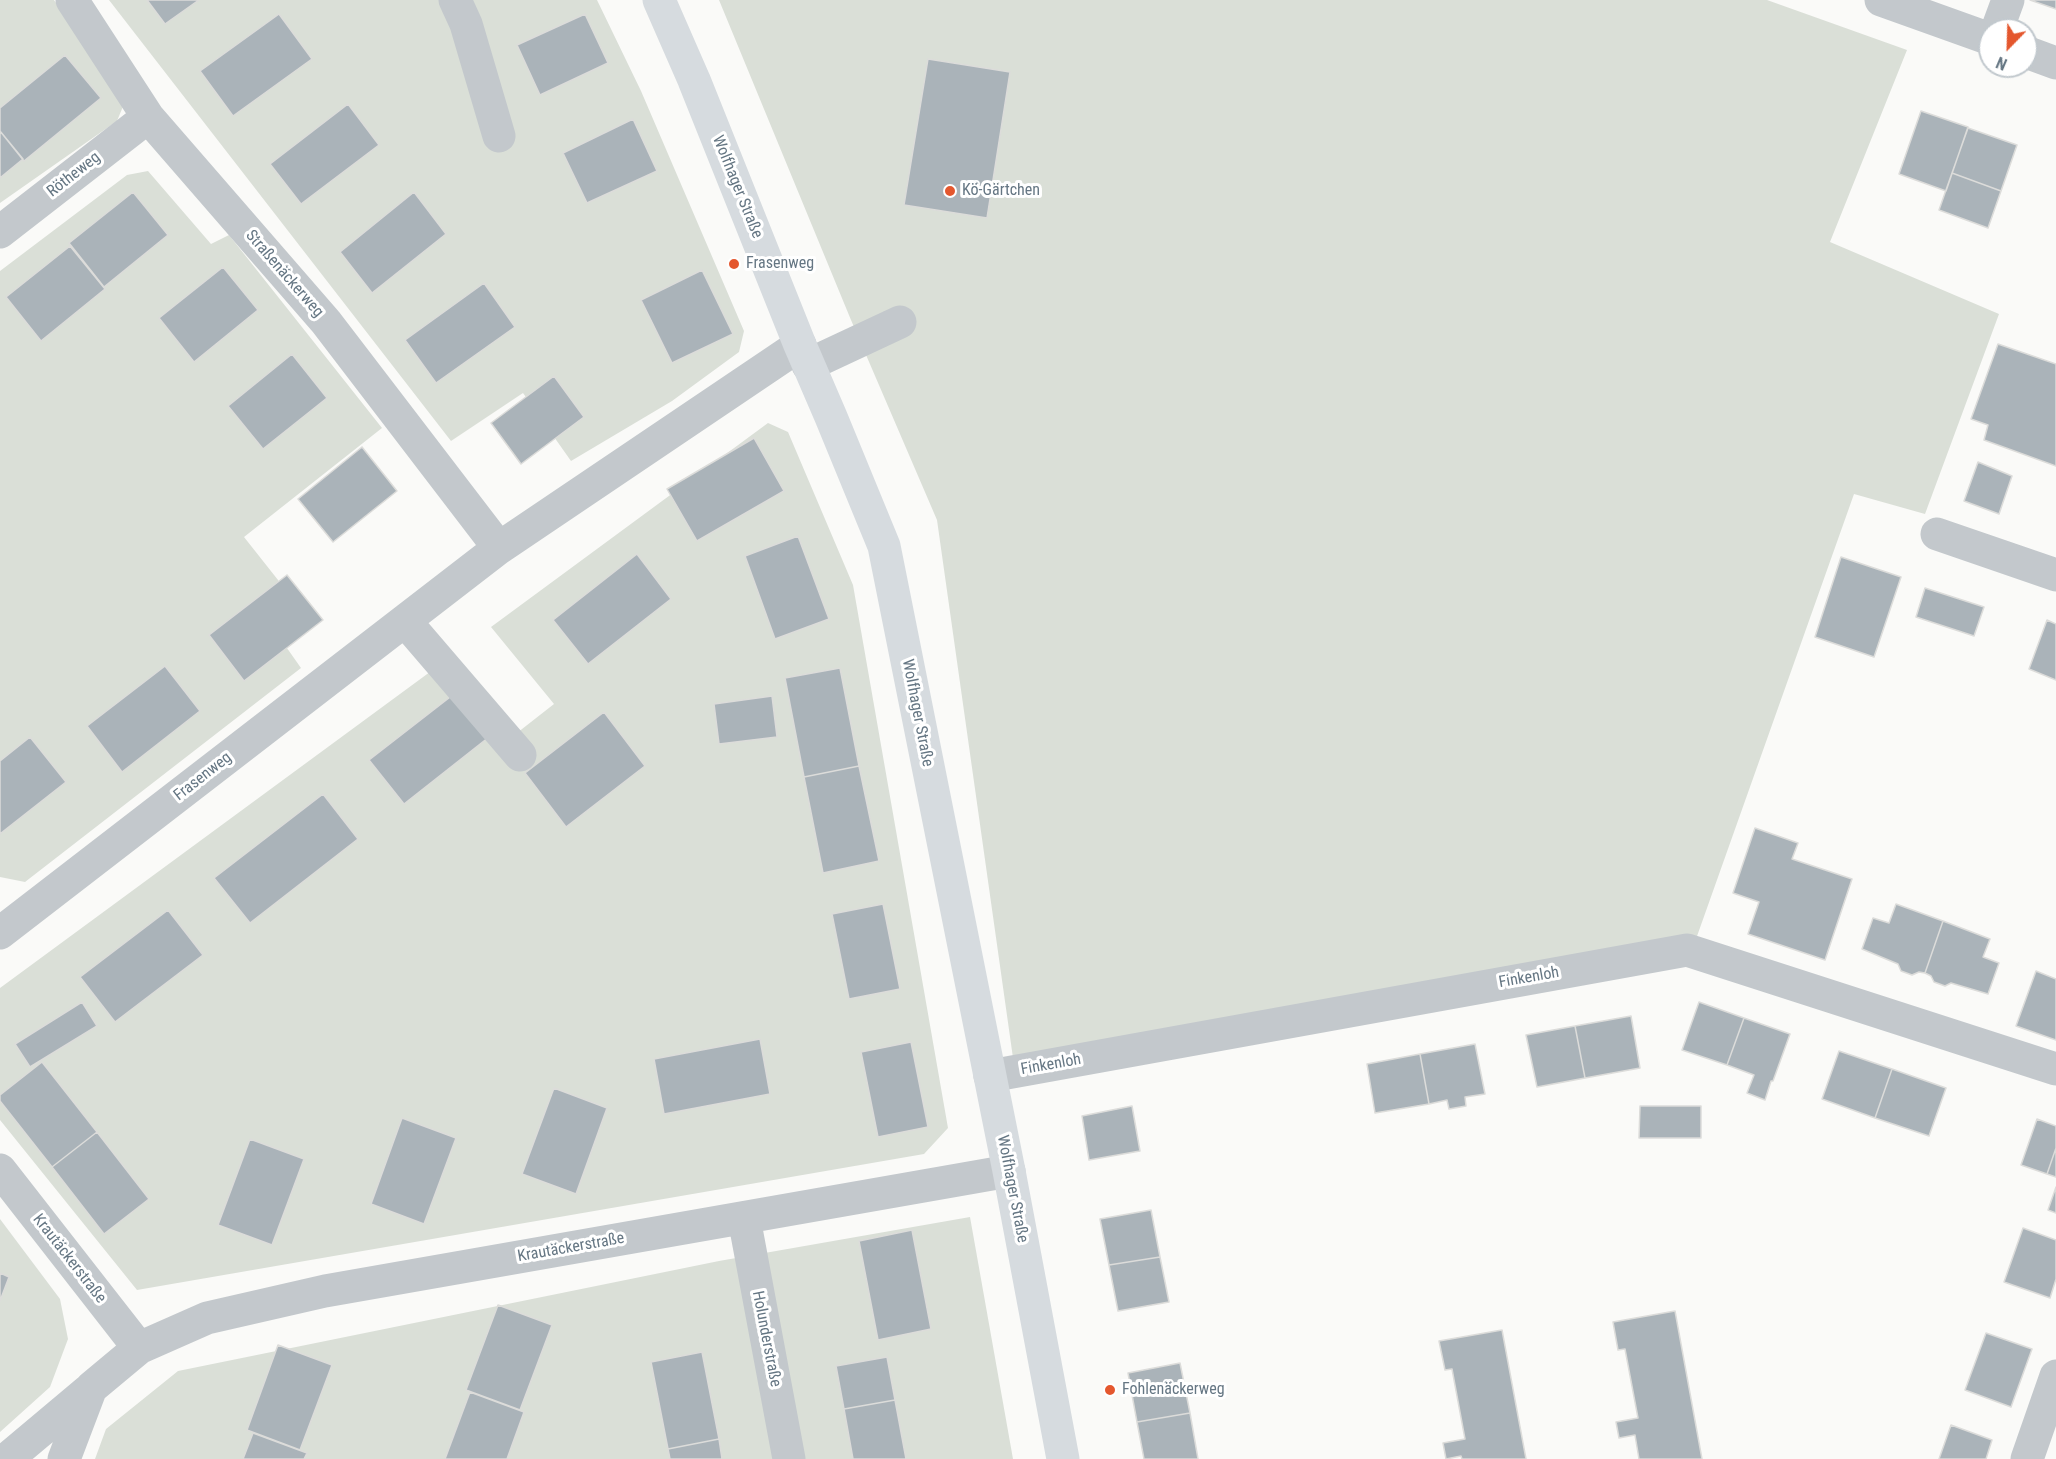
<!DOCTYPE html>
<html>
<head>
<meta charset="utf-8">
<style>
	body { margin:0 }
	#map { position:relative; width:2056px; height:1459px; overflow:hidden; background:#fafaf8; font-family:"Roboto Condensed",sans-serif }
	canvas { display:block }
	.north { position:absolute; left:1978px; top:18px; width:60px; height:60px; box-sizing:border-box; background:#fff; border:2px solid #c1c8cd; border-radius:50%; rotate:203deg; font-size:16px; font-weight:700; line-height:24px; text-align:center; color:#657683 }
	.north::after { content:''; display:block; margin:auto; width:21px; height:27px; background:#e4572e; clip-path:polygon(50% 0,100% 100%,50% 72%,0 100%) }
</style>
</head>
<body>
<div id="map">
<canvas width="2056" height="1459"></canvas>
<div class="north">N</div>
</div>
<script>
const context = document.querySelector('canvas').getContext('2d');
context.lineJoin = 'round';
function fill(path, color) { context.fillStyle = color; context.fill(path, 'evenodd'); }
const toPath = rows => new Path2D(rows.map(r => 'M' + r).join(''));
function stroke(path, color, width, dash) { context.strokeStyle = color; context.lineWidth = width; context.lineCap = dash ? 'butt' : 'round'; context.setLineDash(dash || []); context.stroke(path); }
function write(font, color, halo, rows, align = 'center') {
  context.font = font + ' "Roboto Condensed",sans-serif'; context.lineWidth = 6; context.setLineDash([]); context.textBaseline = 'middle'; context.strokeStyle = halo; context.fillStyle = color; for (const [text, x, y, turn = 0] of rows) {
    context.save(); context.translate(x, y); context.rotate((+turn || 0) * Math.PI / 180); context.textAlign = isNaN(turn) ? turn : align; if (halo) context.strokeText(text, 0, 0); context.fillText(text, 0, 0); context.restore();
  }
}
const green = toPath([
	[0,0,54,0,124,104,117,121,0,203],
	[109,0,597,0,641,91,744,331,739,352,672,401,571,461,523,393,451,441],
	[719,0,1767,0,1907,50,1830,242,1999,314,1925,514,1854,494,1696,939,1014,1065,937,520,851,320],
	[148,171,211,244,229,235,382,428,244,537,297,604,270,624,301,668,25,882,0,877,0,271,127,175],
	[768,423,788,432,853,585,948,1128,924,1154,137,1290,0,1120,0,988,434,669,508,740,554,704,491,627],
	[970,1217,1013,1459,95,1459,106,1429,178,1371,719,1261],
	[0,1219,60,1299,68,1339,50,1387,0,1432]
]);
const building = toPath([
	[147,0,199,0,165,24,147,0],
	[2030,0,2056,0,2056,9,2030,0],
	[279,14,312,59,233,116,200,71,279,14],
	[585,14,608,63,540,95,517,45,585,14],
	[65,55,101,98,24,161,0,131,0,108,65,55],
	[928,59,1010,72,987,218,904,205,928,59],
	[348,104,379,145,301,204,270,164,348,104],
	[1921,111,1968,127,1946,191,1899,174,1921,111],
	[633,119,657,171,587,203,563,153,633,119],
	[1968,128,2017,145,2001,191,1952,173,1968,128],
	[0,131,23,159,0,178,0,131],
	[1952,173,2001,191,1988,228,1939,210,1952,173],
	[133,192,168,235,104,287,69,243,133,192],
	[414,192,446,234,372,293,340,252,414,192],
	[70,246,105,289,41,341,6,297,70,246],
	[223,267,258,310,194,362,159,318,223,267],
	[702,270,733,334,672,363,641,300,702,270],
	[484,283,515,327,436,383,405,340,484,283],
	[1998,344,2056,364,2056,466,1984,440,1988,425,1971,419,1998,344],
	[292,354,327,398,263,449,228,406,292,354],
	[554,376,584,417,521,464,491,423,554,376],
	[754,438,784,491,697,541,667,489,754,438],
	[362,447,397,491,333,542,298,499,362,447],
	[1978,462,2012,476,1999,514,1964,501,1978,462],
	[798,536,829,619,775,639,745,556,798,536],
	[637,554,671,599,588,664,553,620,637,554],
	[1841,557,1901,577,1874,657,1815,637,1841,557],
	[287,575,323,620,244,681,209,635,287,575],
	[1925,588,1984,607,1974,636,1916,617,1925,588],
	[2047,620,2056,624,2056,680,2029,669,2047,620],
	[165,666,200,711,122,772,87,726,165,666],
	[840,668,859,766,804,777,785,678,840,668],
	[454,694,489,737,404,804,369,760,454,694],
	[772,696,777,737,719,744,714,704,772,696],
	[604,712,645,766,566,827,525,773,604,712],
	[30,737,66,782,0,834,0,761,30,737],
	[859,766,879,861,823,873,804,777,859,766],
	[323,794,358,839,250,923,214,878,323,794],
	[1755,828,1798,843,1792,859,1852,879,1825,960,1748,934,1759,902,1733,893,1755,828],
	[883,904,900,989,849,999,832,914,883,904],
	[1896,904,1943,921,1925,973,1919,972,1912,975,1901,971,1898,964,1862,949,1873,918,1889,923,1896,904],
	[168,910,203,955,115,1022,80,977,168,910],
	[1943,921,1990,939,1983,957,1999,963,1988,994,1951,983,1945,986,1934,982,1931,976,1925,973,1943,921],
	[2036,971,2056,979,2056,1040,2016,1026,2036,971],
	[82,1002,97,1026,30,1067,15,1044,82,1002],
	[1699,1002,1744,1018,1727,1065,1682,1050,1699,1002],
	[1631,1016,1640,1068,1585,1078,1575,1026,1631,1016],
	[1744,1018,1790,1034,1773,1081,1771,1081,1765,1100,1747,1093,1754,1075,1727,1065,1744,1018],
	[1575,1026,1585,1078,1537,1087,1526,1035,1575,1026],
	[760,1039,770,1094,664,1114,654,1059,760,1039],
	[911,1042,928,1127,878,1137,861,1052,911,1042],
	[1475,1044,1485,1094,1465,1097,1466,1106,1449,1109,1447,1100,1429,1104,1420,1054,1475,1044],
	[1839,1051,1892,1069,1875,1118,1822,1099,1839,1051],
	[1420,1054,1429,1104,1375,1113,1367,1064,1420,1054],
	[42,1062,97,1132,52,1167,0,1101,0,1095,42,1062],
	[1892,1069,1946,1088,1929,1136,1875,1118,1892,1069],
	[554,1088,607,1108,576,1194,522,1174,554,1088],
	[1132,1106,1140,1151,1089,1160,1082,1116,1132,1106],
	[1640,1106,1701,1106,1701,1138,1639,1138,1640,1106],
	[402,1118,456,1138,424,1224,371,1204,402,1118],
	[2037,1119,2056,1126,2056,1148,2047,1174,2021,1165,2037,1119],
	[97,1132,149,1199,104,1234,52,1167,97,1132],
	[250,1139,304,1159,272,1245,218,1225,250,1139],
	[2056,1148,2056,1177,2047,1174,2056,1148],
	[2056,1187,2056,1213,2048,1210,2056,1187],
	[1151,1210,1160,1257,1109,1265,1100,1219,1151,1210],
	[2023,1228,2056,1240,2056,1279,2050,1298,2004,1282,2023,1228],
	[912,1230,931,1329,878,1340,859,1241,912,1230],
	[1160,1257,1169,1302,1118,1311,1109,1265,1160,1257],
	[0,1273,9,1277,0,1301,0,1273],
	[498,1305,552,1325,520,1410,466,1390,498,1305],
	[1675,1311,1702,1459,1639,1459,1635,1435,1619,1438,1616,1422,1638,1418,1625,1349,1618,1350,1613,1322,1675,1311],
	[1502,1330,1526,1459,1462,1459,1461,1456,1446,1459,1443,1443,1465,1439,1452,1369,1445,1370,1439,1341,1502,1330],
	[1986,1333,2032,1349,2011,1407,1965,1390,1986,1333],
	[278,1345,332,1365,300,1450,247,1430,278,1345],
	[702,1352,719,1439,668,1449,651,1362,702,1352],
	[887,1357,895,1400,844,1409,836,1366,887,1357],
	[1180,1363,1190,1413,1137,1422,1128,1373,1180,1363],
	[470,1392,524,1412,507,1459,445,1459,470,1392],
	[895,1400,906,1459,853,1459,844,1409,895,1400],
	[1190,1413,1198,1459,1144,1459,1137,1422,1190,1413],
	[1951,1425,1992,1440,1986,1459,1939,1459,1951,1425],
	[253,1433,307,1453,304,1459,243,1459,253,1433],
	[719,1439,722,1459,670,1459,668,1449,719,1439]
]);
const minor = toPath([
	[72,0,148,117,326,322,499,548],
	[455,0,466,24,499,136],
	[1881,0,1990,39],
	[1997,30,2008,0],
	[2026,52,2056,63],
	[0,232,148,117],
	[808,365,900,322],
	[1937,534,2056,575],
	[405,621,520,755],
	[0,933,499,548,800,345],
	[990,1076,1687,950,2056,1069],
	[0,1170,139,1348],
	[744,1218,789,1459],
	[7,1459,88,1391],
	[64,1459,91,1388,139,1348,207,1318,325,1291,1009,1171],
	[2027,1459,2056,1376]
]);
const major = toPath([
	[659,0,694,80,800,345,831,417,884,546,1009,1171,1063,1459]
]);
const markers = [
	[950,191,6,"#e4572e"],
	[734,264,6,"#e4572e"],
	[1110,1390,6,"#e4572e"]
];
const streetNames = [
	["Rötheweg",74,175,-38],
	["Wolfhager Straße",737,187,68],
	["Straßenäckerweg",284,274,49],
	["Wolfhager Straße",917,713,79],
	["Frasenweg",203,777,-38],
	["Finkenloh",1529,978,-10],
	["Finkenloh",1051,1065,-10],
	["Wolfhager Straße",1012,1189,79],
	["Krautäckerstraße",571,1248,-10],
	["Krautäckerstraße",69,1259,52],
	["Holunderstraße",766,1339,79]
];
const poiNames = [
	["Kö-Gärtchen",962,191],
	["Frasenweg",746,264],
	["Fohlenäckerweg",1122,1390]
];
fill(green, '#dadfd7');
fill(building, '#aab3b9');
stroke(building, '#dcdcda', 1.5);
stroke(minor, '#c3c8cc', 33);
stroke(major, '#d6dbdf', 33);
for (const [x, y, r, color] of markers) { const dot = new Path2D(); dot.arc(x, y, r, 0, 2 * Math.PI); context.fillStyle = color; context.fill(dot); stroke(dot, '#fff', 2); }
write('16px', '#657683', '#fff', streetNames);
write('16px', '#657683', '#fff', poiNames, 'left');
</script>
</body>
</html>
